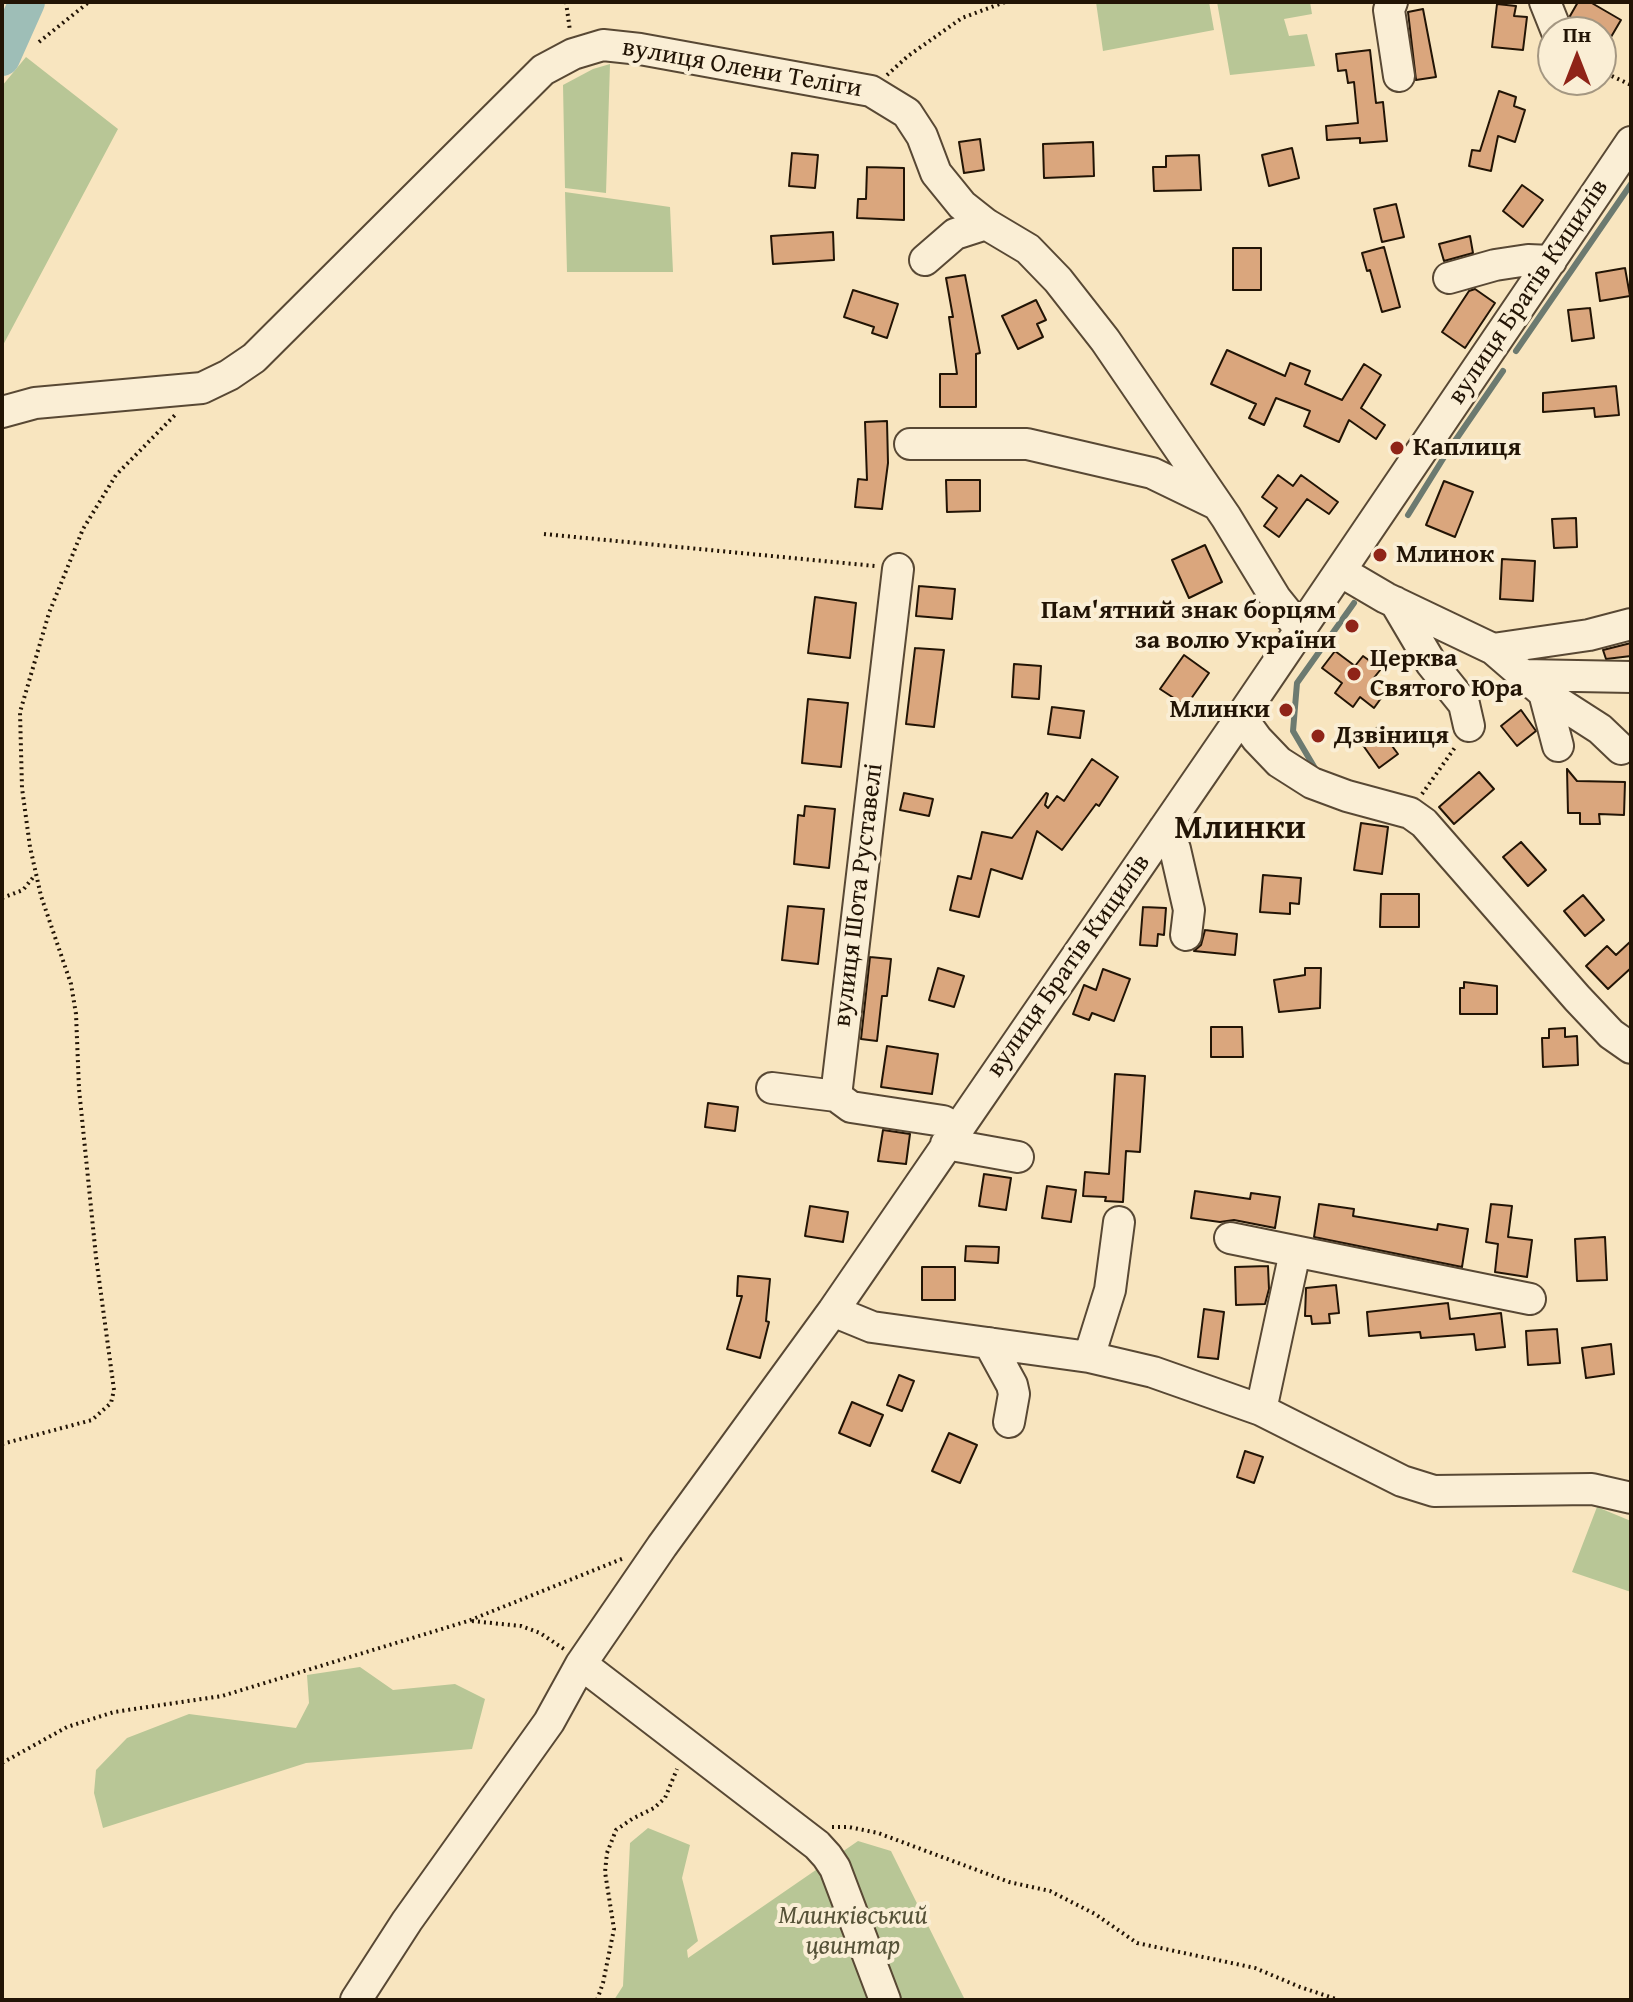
<!DOCTYPE html>
<html>
<head>
<meta charset="utf-8">
<style>
	body { margin:0 }
	#map { position:relative; width:1633px; height:2002px; overflow:hidden; background:#f8e5bf; font-family:"Gentium Book Plus",serif }
	canvas { display:block }
	.frame { position:absolute; inset:0; border:4px solid #221405; pointer-events:none }
	.north { position:absolute; left:1537px; top:16px; width:80px; height:80px; box-sizing:border-box; background:#faeed5; border:2px solid #a49782; border-radius:50%; rotate:0deg; font-size:22px; font-weight:700; line-height:32px; text-align:center; color:#221405 }
	.north::after { content:''; display:block; margin:auto; width:28px; height:36px; background:#8f2418; clip-path:polygon(50% 0,100% 100%,50% 72%,0 100%) }
</style>
</head>
<body>
<div id="map">
<canvas width="1633" height="2002"></canvas>
<div class="frame"></div>
<div class="north">Пн</div>
</div>
<script>
const context = document.querySelector('canvas').getContext('2d');
context.lineJoin = 'round';
function fill(path, color) { context.fillStyle = color; context.fill(path, 'evenodd'); }
const toPath = rows => new Path2D(rows.map(r => 'M' + r).join(''));
function stroke(path, color, width, dash) { context.strokeStyle = color; context.lineWidth = width; context.lineCap = dash ? 'butt' : 'round'; context.setLineDash(dash || []); context.stroke(path); }
function write(font, color, halo, rows, align = 'center') {
  context.font = font + ' "Gentium Book Plus",serif'; context.lineWidth = 8; context.setLineDash([]); context.textBaseline = 'middle'; context.strokeStyle = halo; context.fillStyle = color; for (const [text, x, y, turn = 0] of rows) {
    context.save(); context.translate(x, y); context.rotate((+turn || 0) * Math.PI / 180); context.textAlign = isNaN(turn) ? turn : align; if (halo) context.strokeText(text, 0, 0); context.fillText(text, 0, 0); context.restore();
  }
}
const green = toPath([
	[1096,2,1209,2,1214,30,1103,51],
	[1217,2,1310,2,1312,14,1284,19,1289,36,1307,34,1315,66,1230,75],
	[26,57,118,129,2,347,2,86],
	[610,64,606,193,565,188,563,85,593,69],
	[565,192,670,207,673,272,567,272],
	[1597,1507,1631,1521,1631,1592,1572,1572],
	[360,1667,393,1690,455,1684,485,1699,472,1749,306,1763,103,1828,94,1793,96,1770,127,1738,189,1714,296,1728,309,1703,307,1675],
	[648,1828,690,1845,682,1878,698,1941,687,1950,688,1958,858,1841,891,1851,965,2000,614,2000,623,1986,630,1843]
]);
const stream = toPath([
	[1516,351,1631,184],
	[1408,515,1446,454,1503,371],
	[1316,770,1293,731,1297,683,1354,603]
]);
const river = toPath([
	[2,58,27,2]
]);
const building = toPath([
	[1578,2,1590,2,1621,20,1601,54,1601,32,1574,30,1570,16,1578,2],
	[1497,4,1516,6,1514,16,1527,17,1523,50,1492,47,1497,4],
	[1423,9,1436,77,1416,80,1408,12,1423,9],
	[1370,50,1376,103,1383,102,1387,141,1360,143,1360,138,1327,140,1326,126,1358,123,1354,82,1348,83,1346,70,1338,71,1336,54,1370,50],
	[1499,91,1516,97,1514,106,1525,110,1515,142,1498,136,1491,171,1469,166,1472,150,1480,151,1499,91],
	[980,139,984,170,964,173,959,142,980,139],
	[1093,142,1094,176,1044,178,1043,144,1093,142],
	[1292,148,1299,178,1269,186,1262,155,1292,148],
	[792,153,818,155,815,188,789,186,792,153],
	[1199,155,1201,190,1154,191,1153,167,1166,167,1166,156,1199,155],
	[867,167,904,168,904,220,857,218,858,199,866,199,867,167],
	[1522,185,1543,200,1523,227,1503,211,1522,185],
	[1396,204,1404,237,1382,242,1374,209,1396,204],
	[833,232,834,260,773,264,771,236,833,232],
	[1470,236,1473,253,1444,261,1439,244,1470,236],
	[1384,247,1400,307,1382,312,1370,270,1367,271,1362,253,1384,247],
	[1233,248,1261,248,1261,290,1233,290,1233,248],
	[1625,268,1630,296,1600,301,1596,273,1625,268],
	[965,275,980,353,976,354,976,407,940,407,940,374,957,374,949,317,953,317,946,278,965,275],
	[1475,289,1495,303,1465,348,1442,332,1469,291,1475,289],
	[853,290,898,304,887,338,872,333,874,327,844,317,853,290],
	[1036,300,1046,320,1037,324,1043,337,1018,349,1002,316,1036,300],
	[1590,308,1594,338,1572,341,1568,310,1590,308],
	[1227,350,1285,376,1290,363,1310,371,1305,384,1342,400,1364,364,1381,375,1361,408,1385,425,1376,439,1349,420,1339,442,1304,426,1310,411,1276,398,1264,425,1249,418,1256,404,1211,384,1227,350],
	[1616,386,1619,415,1595,417,1594,408,1543,412,1543,393,1616,386],
	[887,421,888,463,882,509,855,507,858,479,867,480,865,422,887,421],
	[1278,475,1293,486,1301,475,1338,502,1329,514,1307,499,1279,537,1264,526,1277,508,1262,497,1278,475],
	[946,480,980,480,980,511,947,512,946,480],
	[1444,481,1473,492,1455,537,1426,525,1444,481],
	[1576,518,1577,547,1554,548,1552,519,1576,518],
	[1205,545,1222,582,1189,598,1172,560,1205,545],
	[1502,559,1535,561,1533,601,1500,599,1502,559],
	[919,586,955,589,952,619,916,616,919,586],
	[815,597,856,603,850,658,808,653,815,597],
	[1631,643,1631,656,1606,659,1603,650,1631,643],
	[915,648,944,650,934,727,906,724,915,648],
	[1335,651,1355,666,1363,656,1381,669,1373,679,1383,686,1384,694,1374,708,1360,697,1353,707,1335,693,1342,683,1322,668,1335,651],
	[1184,655,1209,673,1186,706,1160,689,1184,655],
	[1014,664,1041,666,1039,699,1012,697,1014,664],
	[808,699,848,703,841,767,802,763,808,699],
	[1052,707,1084,711,1080,738,1048,734,1052,707],
	[1521,710,1536,731,1517,746,1501,726,1521,710],
	[1378,727,1398,754,1379,768,1360,741,1378,727],
	[1092,759,1118,777,1099,806,1096,804,1062,850,1037,831,1022,879,991,869,979,917,950,910,958,876,971,879,982,832,1012,838,1046,793,1048,794,1045,805,1048,808,1057,796,1064,801,1092,759],
	[1567,769,1577,781,1625,782,1624,815,1599,814,1600,824,1580,824,1580,813,1568,813,1567,769],
	[1479,772,1494,789,1454,824,1439,807,1479,772],
	[904,793,933,799,929,816,900,810,904,793],
	[805,806,835,809,829,868,794,864,798,815,804,816,805,806],
	[1361,823,1388,827,1382,874,1354,870,1361,823],
	[1521,842,1546,870,1528,886,1503,857,1521,842],
	[1263,875,1301,878,1299,904,1290,903,1290,914,1260,912,1263,875],
	[1381,894,1419,894,1419,927,1380,927,1381,894],
	[1583,895,1604,920,1585,936,1564,911,1583,895],
	[788,906,824,909,818,964,782,960,788,906],
	[1143,907,1166,908,1164,935,1158,934,1157,946,1140,945,1143,907],
	[1205,930,1237,934,1235,955,1194,951,1201,945,1205,930],
	[1631,941,1631,968,1608,989,1586,966,1607,946,1616,955,1631,941],
	[870,957,891,959,887,996,882,996,877,1041,861,1039,870,957],
	[938,968,964,976,954,1007,929,1000,938,968],
	[1305,968,1321,968,1320,1008,1279,1012,1274,980,1305,975,1305,968],
	[1103,969,1130,979,1114,1021,1092,1013,1089,1020,1073,1014,1084,985,1096,990,1103,969],
	[1464,982,1497,986,1497,1014,1460,1014,1460,988,1464,988,1464,982],
	[1211,1027,1242,1027,1243,1057,1211,1057,1211,1027],
	[1565,1028,1565,1037,1577,1036,1578,1065,1543,1067,1542,1038,1549,1038,1549,1029,1565,1028],
	[887,1046,938,1054,932,1094,881,1087,887,1046],
	[1115,1074,1145,1076,1140,1152,1126,1151,1123,1202,1105,1201,1106,1197,1083,1196,1085,1172,1109,1174,1115,1074],
	[708,1103,738,1107,735,1131,705,1127,708,1103],
	[883,1130,910,1134,906,1164,878,1161,883,1130],
	[984,1174,1011,1178,1006,1210,979,1206,984,1174],
	[1047,1186,1076,1190,1071,1222,1042,1218,1047,1186],
	[1195,1191,1250,1199,1251,1193,1280,1197,1275,1228,1234,1220,1220,1222,1191,1218,1195,1191],
	[1319,1204,1354,1209,1353,1216,1437,1230,1438,1224,1468,1229,1462,1267,1314,1237,1319,1204],
	[1491,1204,1512,1206,1508,1237,1532,1240,1527,1277,1495,1272,1498,1244,1486,1242,1491,1204],
	[810,1206,848,1212,843,1242,805,1236,810,1206],
	[1605,1237,1607,1280,1577,1281,1575,1239,1605,1237],
	[966,1246,999,1247,998,1263,965,1261,966,1246],
	[1268,1266,1269,1289,1265,1304,1236,1305,1235,1267,1268,1266],
	[922,1267,955,1267,955,1300,922,1300,922,1267],
	[738,1276,770,1279,766,1321,769,1322,760,1358,727,1349,742,1296,737,1296,738,1276],
	[1336,1285,1339,1313,1329,1314,1330,1323,1312,1324,1311,1316,1305,1316,1306,1288,1336,1285],
	[1448,1303,1450,1319,1501,1313,1505,1347,1476,1350,1474,1334,1421,1338,1420,1332,1369,1336,1367,1312,1448,1303],
	[1204,1309,1224,1312,1218,1359,1198,1357,1204,1309],
	[1557,1329,1560,1363,1528,1365,1526,1331,1557,1329],
	[1611,1344,1614,1374,1586,1378,1582,1348,1611,1344],
	[899,1375,914,1381,902,1411,887,1405,899,1375],
	[852,1402,883,1415,870,1446,839,1433,852,1402],
	[949,1433,977,1445,960,1483,932,1471,949,1433],
	[1245,1451,1263,1457,1254,1483,1237,1477,1245,1451]
]);
const path = toPath([
	[566,2,570,31],
	[39,42,89,2],
	[1601,71,1631,85],
	[887,75,908,56,962,18,1005,2],
	[544,534,875,566],
	[1422,794,1456,746],
	[2,898,23,890,35,875],
	[2,1444,92,1420,111,1403,114,1390,96,1257,79,1089,76,1014,71,984,41,896,30,847,22,788,20,712,49,613,83,529,116,475,175,415],
	[472,1621,521,1626,540,1633,564,1649],
	[2,1763,67,1727,114,1712,222,1696,468,1621,624,1558],
	[832,1827,849,1827,878,1833,1009,1882,1050,1891,1095,1914,1137,1943,1255,1968,1300,1987,1339,2000],
	[597,2000,603,1983,614,1929,605,1872,607,1853,616,1830,632,1819,654,1808,665,1798,677,1769]
]);
const minor = toPath([
	[1392,2,1389,10,1399,76],
	[1545,2,1557,32],
	[925,260,955,234,986,224],
	[1449,278,1495,265,1528,260,1551,261],
	[2,412,35,403,202,388,229,375,254,358,543,70,573,54,603,45,640,49,871,91,907,113,922,136,936,173,962,205,986,224,1028,249,1058,280,1105,340,1226,517,1276,599,1301,630],
	[910,444,1027,444,1152,473,1214,503],
	[898,569,836,1096,851,1107,943,1121,956,1128],
	[1340,571,1386,598,1493,649,1544,693,1600,729,1621,749],
	[1395,602,1431,663,1464,704,1469,726],
	[1493,649,1589,635,1631,624],
	[1523,675,1631,677],
	[1544,693,1558,746],
	[1241,717,1257,739,1279,762,1312,783,1347,796,1410,813,1424,823,1577,998,1611,1034,1631,1048],
	[1164,829,1175,849,1189,910,1186,935],
	[772,1088,836,1096],
	[946,1144,1018,1157],
	[1230,1238,1530,1299],
	[833,1311,872,1327,1089,1357,1153,1372,1261,1410,1402,1481,1434,1491,1592,1489,1631,1498],
	[989,1343,1012,1385,1014,1394,1009,1422],
	[1089,1357,1110,1290,1119,1222],
	[1261,1410,1295,1252],
	[581,1664,817,1845,827,1856,835,1868,885,2000],
	[356,2000,407,1921,549,1722,581,1664,662,1546,833,1311,1241,717,1631,142]
]);
const markers = [
	[1397,448,8,"#8f2418"],
	[1380,555,8,"#8f2418"],
	[1352,626,8,"#8f2418"],
	[1354,674,8,"#8f2418"],
	[1286,710,8,"#8f2418"],
	[1318,736,8,"#8f2418"]
];
const streetNames = [
	["вулиця Олени Теліги",742,69,10],
	["вулиця Братів Кицилів",1529,292,-56],
	["вулиця Шота Руставелі",859,895,-83],
	["вулиця Братів Кицилів",1069,966,-55]
];
const poiNames = [
	["Каплиця",1413,448],
	["Млинок",1396,555],
	["Пам'ятний знак борцям",1336,611,"right"],
	["за волю України",1336,641,"right"],
	["Церква",1370,659],
	["Святого Юра",1370,689],
	["Млинки",1270,710,"right"],
	["Дзвіниця",1334,736]
];
const parkNames = [
	["Млинківський",853,1916],
	["цвинтар",853,1946]
];
const districtNames = [
	["Млинки",1240,829]
];
fill(green, '#b8c696');
stroke(stream, '#6c7a70', 6);
stroke(river, '#9ebeb7', 36);
fill(building, '#daa67d');
stroke(building, '#221405', 2);
stroke(minor, '#584834', 34);
stroke(path, '#221405', 4, [2, 4]);
stroke(minor, '#faeed5', 30);
for (const [x, y, r, color] of markers) { const dot = new Path2D(); dot.arc(x, y, r, 0, 2 * Math.PI); context.fillStyle = color; context.fill(dot); stroke(dot, '#faeed5', 3); }
write('26px', '#221405', '#faeed5', streetNames);
write('bold 26px', '#221405', '#faeed5', poiNames, 'left');
write('italic 26px', '#565238', '#faeed5', parkNames);
write('bold 34px', '#221405', '#faeed5', districtNames);
</script>
</body>
</html>
